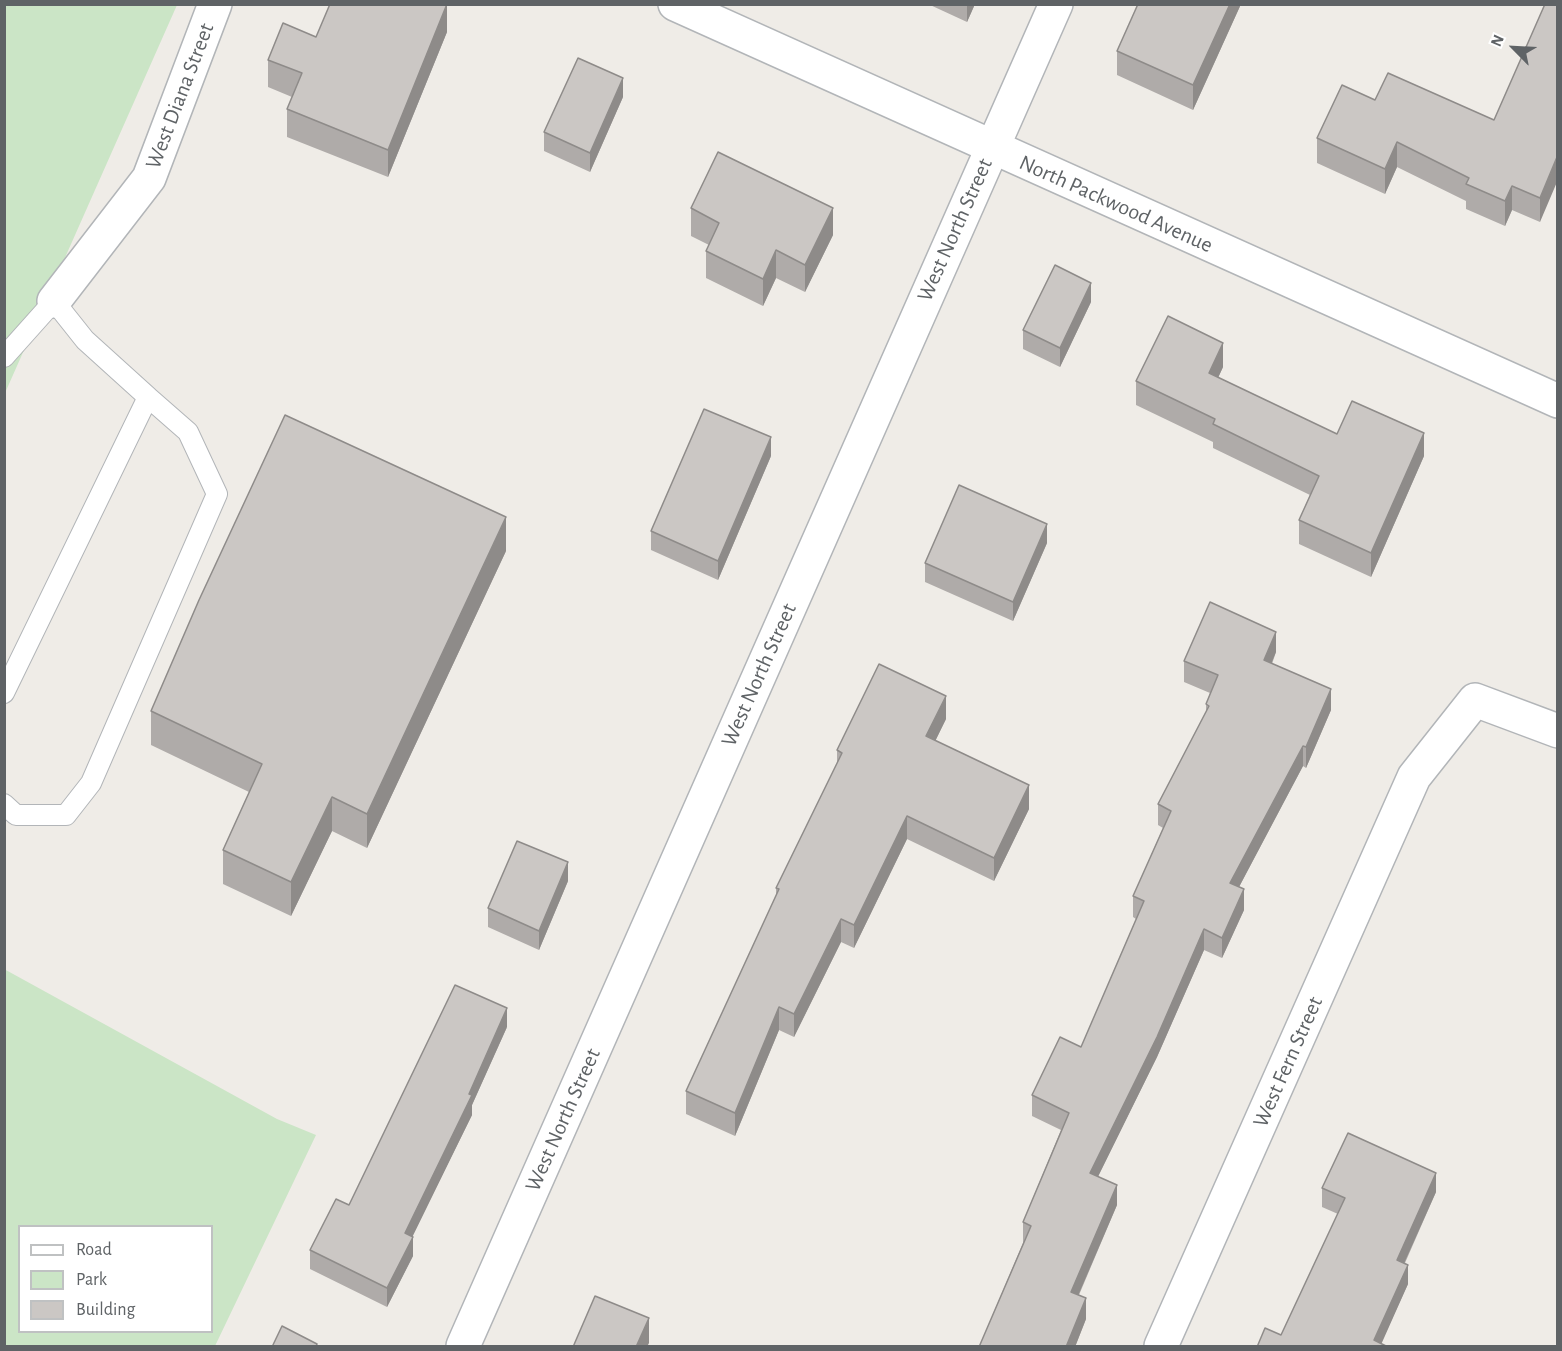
<!DOCTYPE html>
<html>
<head>
<meta charset="utf-8">
<style>
	body { margin:0 }
	#map { position:relative; width:1562px; height:1351px; overflow:hidden; background:#efece7; font-family:"Alegreya Sans",sans-serif }
	canvas { display:block }
	.frame { position:absolute; inset:0; border:6px solid #5f6366; pointer-events:none }
	.legend { position:absolute; left:18px; top:1225px; width:195px; height:108px; box-sizing:border-box; background:#fff; border:2px solid #bfc1c2; margin:0; padding:8px 10px; list-style:none; font-size:18px; color:#5f6366 }
	.legend li { display:flex; align-items:center; gap:12px; height:30px }
	.legend b { width:30px; border:2px solid #bfc1c2 }
	.north { position:absolute; left:1484px; top:18px; width:60px; height:60px; -webkit-text-stroke:4px #fff; paint-order:stroke; rotate:294deg; font-size:16px; font-weight:700; line-height:24px; text-align:center; color:#5f6366 }
	.north::after { content:''; display:block; margin:auto; width:21px; height:27px; background:#5f6366; clip-path:polygon(50% 0,100% 100%,50% 72%,0 100%) }
</style>
</head>
<body>
<div id="map">
<canvas width="1562" height="1351"></canvas>
<div class="frame"></div>
<ul class="legend">
<li><b style="height:8px;background:#fff"></b>Road</li>
<li><b style="height:16px;background:#cbe5c6"></b>Park</li>
<li><b style="height:16px;background:#cbc7c4"></b>Building</li>
</ul>
<div class="north">N</div>
</div>
<script>
const context = document.querySelector('canvas').getContext('2d');
context.lineJoin = 'round';
function fill(path, color) { context.fillStyle = color; context.fill(path, 'evenodd'); }
const toPath = rows => new Path2D(rows.map(r => 'M' + r).join(''));
function stroke(path, color, width, dash) { context.strokeStyle = color; context.lineWidth = width; context.lineCap = dash ? 'butt' : 'round'; context.setLineDash(dash || []); context.stroke(path); }
function write(font, color, halo, rows, align = 'center') {
  context.font = font + ' "Alegreya Sans",sans-serif'; context.lineWidth = 5; context.setLineDash([]); context.textBaseline = 'middle'; context.strokeStyle = halo; context.fillStyle = color; for (const [text, x, y, turn = 0] of rows) {
    context.save(); context.translate(x, y); context.rotate((+turn || 0) * Math.PI / 180); context.textAlign = isNaN(turn) ? turn : align; if (halo) context.strokeText(text, 0, 0); context.fillText(text, 0, 0); context.restore();
  }
}
const green = toPath([
	[5,5,177,5,5,393],
	[4,969,277,1119,316,1135,215,1346,5,1346],
	[20,1226,212,1226,212,1332,20,1332]
]);
const lane = toPath([
	[4,357,54,301,85,340,148,397,4,693],
	[4,804,16,815,66,815,91,783,217,494,188,432,148,397]
]);
const street = toPath([
	[675,4,1558,401],
	[54,301,149,178,215,4],
	[463,1346,1056,4],
	[1161,1346,1414,777,1475,700,1558,731]
]);
const wall = toPath([
	[928,4,975,4,967,22],
	[1138,4,1241,4,1193,110,1117,75,1117,51],
	[1545,4,1540,222,1512,210,1505,226,1466,209,1466,201,1397,167,1385,194,1317,163,1317,138,1375,100,1494,120],
	[447,32,388,177,287,137,287,109,292,97,268,87,268,60,316,37],
	[623,97,590,172,544,151,544,132],
	[691,208,833,235,805,292,776,278,763,306,706,278,706,251,709,245,691,236],
	[1091,302,1060,367,1023,349,1023,330],
	[1223,367,1218,378,1337,434,1424,456,1371,577,1299,544,1299,520,1310,495,1213,448,1213,442,1136,405,1136,381],
	[771,456,718,580,651,550,651,531],
	[1047,543,1013,621,925,582,925,563],
	[506,551,367,848,332,831,291,916,223,884,223,850,249,792,151,745,151,711],
	[1276,652,1272,664,1331,710,1306,768,1303,766,1239,887,1244,910,1222,958,1204,950,1157,1057,1098,1176,1117,1205,1079,1295,1086,1319,1075,1347,979,1347,1023,1243,1023,1222,1061,1130,1032,1116,1032,1095,1081,1047,1136,919,1133,917,1133,896,1163,828,1158,825,1158,804,1206,713,1206,704,1210,693,1184,682,1184,661],
	[946,719,935,741,1029,809,994,881,907,839,854,948,841,942,794,1037,779,1030,735,1136,686,1114,686,1091,776,896,776,888,837,764,837,750],
	[568,881,539,950,488,927,488,908],
	[507,1027,472,1105,472,1115,412,1236,413,1256,387,1307,310,1269,310,1250],
	[1322,1188,1436,1192,1405,1263,1408,1284,1381,1343,1281,1335,1338,1214,1322,1207]
]);
const shadedWall = toPath([
	[447,4,447,32,388,177,388,150],
	[967,4,975,4,967,22],
	[1230,4,1241,4,1193,110,1193,85],
	[623,78,623,97,590,172,590,153],
	[1397,142,1397,167,1385,194,1385,169],
	[1557,157,1557,182,1540,222,1540,198],
	[1512,186,1512,210,1505,226,1505,201],
	[833,208,833,235,805,292,805,265],
	[776,250,776,278,763,306,763,279],
	[1091,283,1091,302,1060,367,1060,348],
	[1223,343,1223,367,1209,397,1209,373],
	[1424,433,1424,456,1371,577,1371,553],
	[771,437,771,456,718,580,718,561],
	[506,517,506,551,367,848,367,814],
	[1047,524,1047,543,1013,621,1013,602],
	[1276,632,1276,652,1264,681,1264,660],
	[1331,689,1331,710,1306,768,1306,747],
	[946,696,946,719,926,760,926,736],
	[1303,746,1303,766,1230,904,1230,883],
	[1029,785,1029,809,994,881,994,858],
	[332,797,332,831,291,916,291,882],
	[907,816,907,839,854,948,854,925],
	[568,862,568,881,539,950,539,931],
	[1244,889,1244,910,1222,958,1222,938],
	[841,919,841,942,794,1037,794,1014],
	[1204,929,1204,950,1157,1057,1090,1193,1090,1173],
	[779,1007,779,1030,735,1136,735,1113],
	[507,1008,507,1027,472,1105,472,1115,405,1252,405,1233],
	[1436,1173,1436,1192,1397,1279,1397,1260],
	[1117,1185,1117,1205,1071,1312,1071,1292],
	[413,1237,413,1256,387,1307,387,1288],
	[1408,1265,1408,1284,1380,1347,1374,1340],
	[1086,1298,1086,1319,1075,1347,1066,1347],
	[649,1318,649,1343,647,1347,636,1347]
]);
const building = toPath([
	[330,4,447,4,388,150,287,109,302,73,268,60,283,23,316,37,330,4],
	[1138,4,1230,4,1193,85,1117,51,1138,4],
	[1545,4,1557,4,1557,157,1540,198,1512,186,1505,201,1466,184,1469,178,1397,142,1385,169,1317,138,1342,85,1375,100,1388,73,1494,120,1545,4],
	[578,58,623,78,590,153,544,132,578,58],
	[718,152,833,208,805,265,776,250,763,279,706,251,719,223,691,208,718,152],
	[1055,265,1091,283,1060,348,1023,330,1055,265],
	[1168,316,1223,343,1209,373,1337,434,1352,401,1424,433,1371,553,1299,520,1319,476,1213,424,1215,419,1136,381,1168,316],
	[704,409,771,437,718,561,651,531,704,409],
	[285,415,506,517,367,814,332,797,291,882,223,850,262,764,151,711,199,600,285,415],
	[959,485,1047,524,1013,602,925,563,959,485],
	[1210,602,1276,632,1264,660,1331,689,1306,747,1303,746,1230,883,1244,889,1222,938,1204,929,1157,1037,1090,1173,1117,1185,1071,1292,1086,1298,1066,1347,979,1347,1031,1226,1023,1222,1069,1113,1032,1095,1060,1037,1081,1047,1144,901,1133,896,1171,811,1158,804,1209,706,1206,704,1218,675,1184,661,1210,602],
	[879,664,946,696,926,736,1029,785,994,858,907,816,854,925,841,919,794,1014,779,1007,735,1113,686,1091,779,889,776,888,842,753,837,750,879,664],
	[517,841,568,862,539,931,488,908,517,841],
	[455,985,507,1008,469,1094,472,1095,405,1233,413,1237,387,1288,310,1250,336,1199,349,1205,455,985],
	[1348,1133,1436,1173,1397,1260,1408,1265,1374,1340,1388,1347,1257,1347,1265,1328,1281,1335,1345,1198,1322,1188,1348,1133],
	[595,1296,649,1318,636,1347,573,1347,595,1296],
	[282,1326,317,1344,316,1347,272,1347,282,1326]
]);
const streetNames = [
	["West Diana Street",180,96,-69],
	["North Packwood Avenue",1116,204,24],
	["West North Street",955,230,-66],
	["West North Street",759,675,-66],
	["West Fern Street",1288,1062,-66],
	["West North Street",563,1120,-66]
];
fill(green, '#cbe5c6');
stroke(lane, '#b2b5b8', 22);
stroke(street, '#b2b5b8', 36);
stroke(lane, '#fff', 20);
stroke(street, '#fff', 33);
fill(wall, '#afaba9');
fill(shadedWall, '#8e8b89');
fill(building, '#cbc7c4');
stroke(building, '#8e8b89', 1.5);
write('22px', '#5f6366', '#fff', streetNames);
</script>
</body>
</html>
